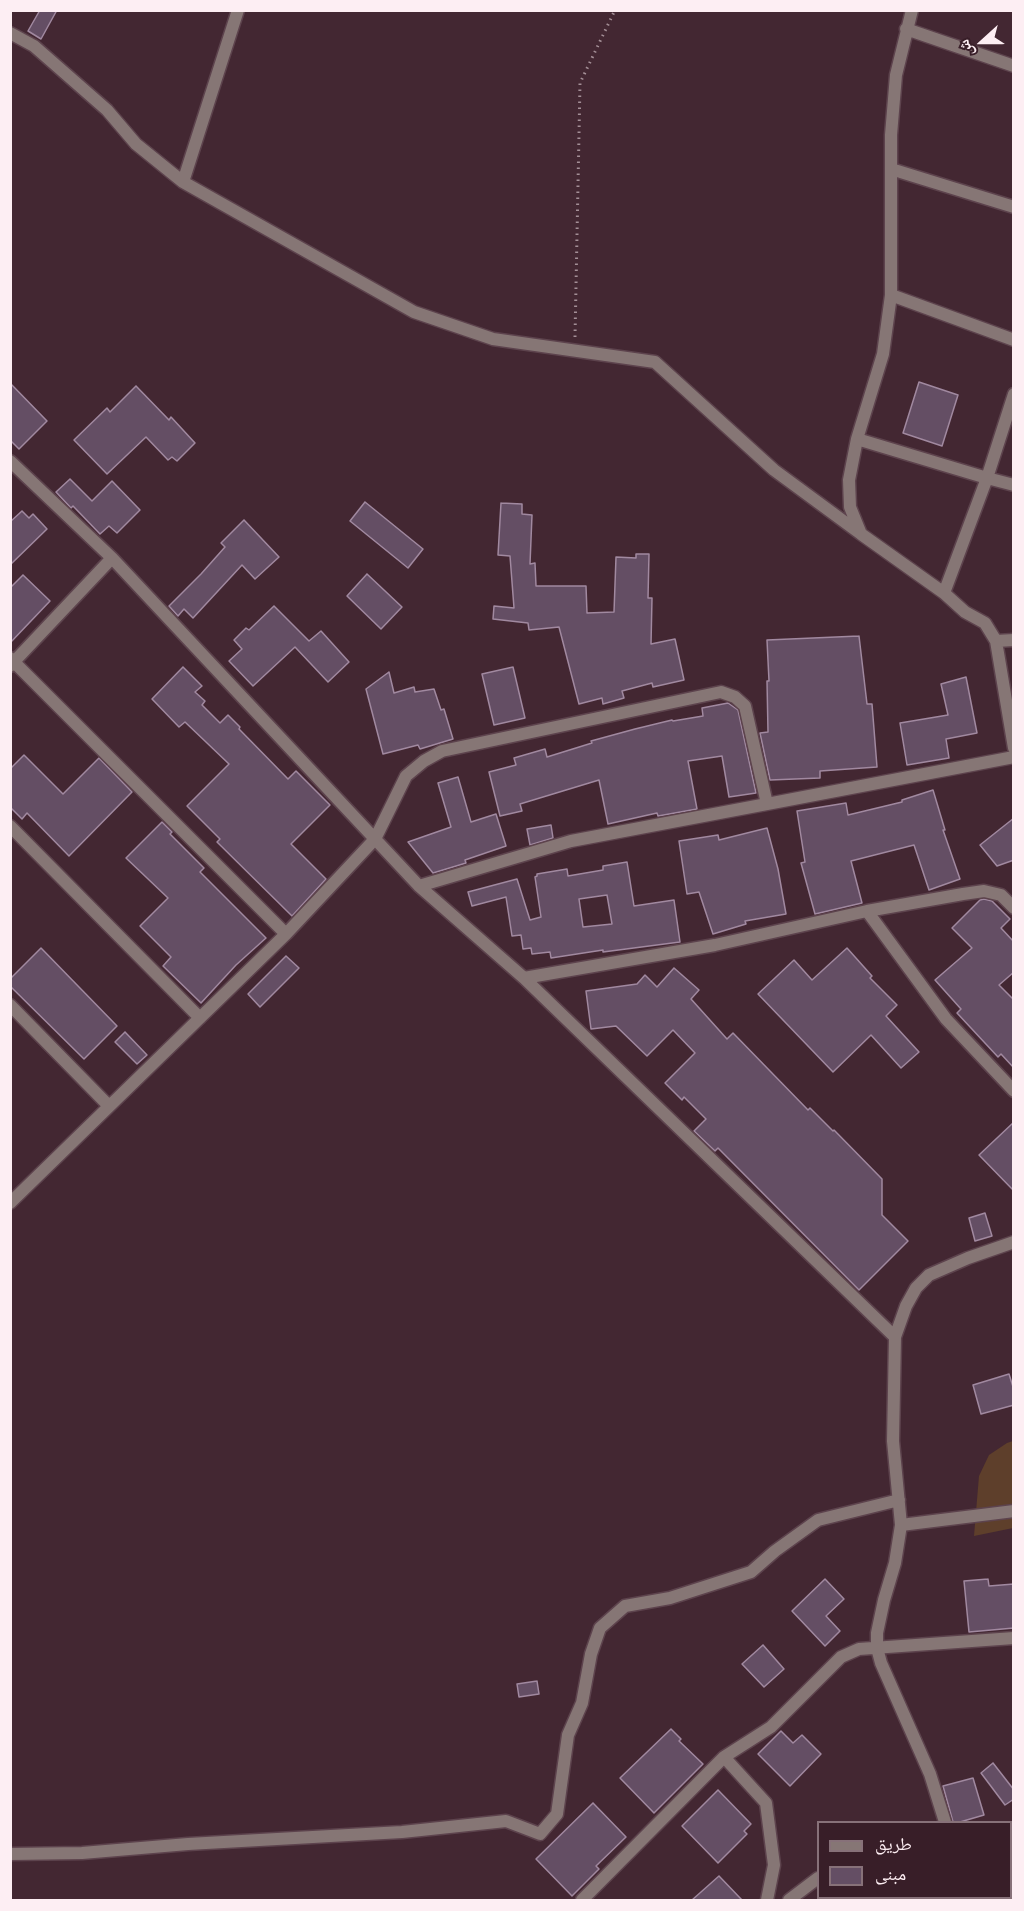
<!DOCTYPE html>
<html>
<head>
<meta charset="utf-8">
<style>
	body { margin:0 }
	#map { position:relative; width:1024px; height:1911px; overflow:hidden; background:#432732; font-family:"IBM Plex Serif","Noto Naskh Arabic",serif }
	canvas { display:block }
	.frame { position:absolute; inset:0; border:12px solid #fdeef3; pointer-events:none }
	.legend { position:absolute; left:817px; top:1821px; width:195px; height:78px; box-sizing:border-box; background:#381e28; border:2px solid #877179; margin:0; padding:8px 10px; list-style:none; font-size:18px; color:#fdeef3 }
	.legend li { display:flex; align-items:center; gap:12px; height:30px }
	.legend b { width:30px; border:2px solid #877179 }
	.north { position:absolute; left:952px; top:12px; width:60px; height:60px; -webkit-text-stroke:4px #381e28; paint-order:stroke; rotate:249deg; font-size:16px; font-weight:700; line-height:24px; text-align:center; color:#fdeef3 }
	.north::after { content:''; display:block; margin:auto; width:21px; height:27px; background:#fdeef3; clip-path:polygon(50% 0,100% 100%,50% 72%,0 100%) }
</style>
</head>
<body>
<div id="map">
<canvas width="1024" height="1911"></canvas>
<div class="frame"></div>
<ul class="legend">
<li><b style="height:8px;background:#867675"></b>طريق</li>
<li><b style="height:16px;background:#644e64"></b>مبنى</li>
</ul>
<div class="north">ش</div>
</div>
<script>
const context = document.querySelector('canvas').getContext('2d');
context.lineJoin = 'round';
function fill(path, color) { context.fillStyle = color; context.fill(path, 'evenodd'); }
const toPath = rows => new Path2D(rows.map(r => 'M' + r).join(''));
function stroke(path, color, width, dash) { context.strokeStyle = color; context.lineWidth = width; context.lineCap = dash ? 'butt' : 'round'; context.setLineDash(dash || []); context.stroke(path); }
const green = toPath([
	[1013,1441,1013,1528,974,1536,979,1476,989,1455,1007,1443]
]);
const building = toPath([
	[40,10,57,10,41,39,28,31,40,10],
	[919,382,958,395,942,446,903,433,919,382],
	[10,383,47,421,19,449,10,440,10,383],
	[136,386,169,420,171,417,195,443,177,461,172,457,168,460,146,437,107,474,74,440,107,408,110,412,136,386],
	[70,479,92,501,112,481,140,510,117,533,109,526,100,534,73,506,71,508,56,492,70,479],
	[365,502,423,549,408,568,350,521,365,502],
	[501,503,522,504,522,514,532,515,530,564,535,563,536,586,586,586,587,613,614,612,616,557,636,558,636,554,649,554,648,598,652,598,651,644,675,639,684,680,653,687,652,683,622,691,624,698,603,704,602,698,579,704,559,627,529,630,528,623,493,619,494,606,514,608,510,556,498,555,501,503],
	[22,511,29,518,33,514,47,529,10,565,10,522,22,511],
	[244,520,279,557,255,579,242,565,193,618,184,609,178,616,169,606,201,574,225,547,221,543,244,520],
	[367,574,402,607,381,629,347,596,367,574],
	[23,575,50,601,10,643,10,588,23,575],
	[274,606,309,641,321,631,349,662,328,682,295,647,253,686,229,661,242,649,234,640,246,628,249,630,274,606],
	[859,636,867,704,872,704,877,767,820,771,820,778,770,780,760,733,768,732,767,681,769,681,767,640,859,636],
	[183,667,202,686,195,692,205,701,202,705,220,723,228,715,240,727,239,729,288,779,296,771,330,805,291,844,326,879,292,916,217,842,220,839,187,806,229,764,185,722,179,727,152,699,183,667],
	[513,667,525,718,494,725,482,674,513,667],
	[389,672,394,693,414,687,415,692,434,689,441,710,444,709,453,739,420,749,418,745,383,754,366,689,389,672],
	[966,677,977,733,946,739,949,758,907,765,900,723,948,715,941,684,966,677],
	[728,703,738,710,756,793,729,797,722,756,688,761,697,809,658,816,657,813,608,824,599,780,520,804,522,811,500,816,489,772,516,765,514,758,545,749,547,757,592,743,591,741,635,729,672,720,673,721,703,716,702,708,728,703],
	[24,755,63,794,99,758,132,792,69,856,27,813,22,819,10,807,10,769,24,755],
	[458,777,471,822,496,814,506,846,465,860,466,863,433,873,408,842,451,827,438,783,458,777],
	[933,790,945,830,943,830,960,879,929,890,914,845,851,861,862,903,815,914,801,863,805,862,797,811,846,803,848,815,902,802,902,800,933,790],
	[1014,818,1014,860,997,866,980,845,1014,818],
	[162,822,172,832,170,834,204,868,200,872,266,938,236,965,201,1003,163,966,171,957,140,926,168,898,126,858,162,822],
	[551,825,553,838,530,845,527,829,551,825],
	[767,828,778,869,786,914,745,921,746,924,713,934,699,892,687,894,679,841,718,835,719,840,767,828],
	[627,862,634,906,674,900,680,942,603,952,603,950,551,958,550,952,532,954,531,948,523,949,521,935,512,936,506,897,472,906,468,892,517,879,530,920,541,917,535,877,537,876,537,874,567,869,568,876,603,870,603,866,627,862],
	[607,895,612,924,583,927,579,899,607,895],
	[984,899,992,901,1010,919,1001,928,1014,942,1014,972,999,985,1014,1000,1014,1068,1001,1054,998,1057,957,1013,961,1009,935,980,972,948,952,928,980,900,984,899],
	[41,948,117,1026,84,1059,10,986,10,979,41,948],
	[847,948,872,976,870,978,897,1005,886,1016,919,1052,901,1068,871,1035,833,1072,758,994,794,960,812,980,847,948],
	[286,956,299,968,260,1007,248,994,286,956],
	[674,968,699,990,691,999,727,1039,733,1033,808,1110,810,1108,833,1131,834,1130,882,1179,882,1215,908,1241,859,1290,718,1148,715,1151,694,1131,706,1119,684,1097,682,1100,665,1083,695,1053,673,1030,647,1056,616,1026,591,1029,586,991,637,984,645,975,657,987,674,968],
	[125,1032,147,1055,137,1064,115,1042,125,1032],
	[1014,1122,1014,1191,979,1155,1014,1122],
	[985,1213,992,1236,975,1241,969,1218,985,1213],
	[1009,1374,1014,1390,1014,1405,981,1414,973,1385,1009,1374],
	[825,1579,844,1599,826,1616,840,1631,825,1646,792,1611,825,1579],
	[988,1579,989,1586,1014,1584,1014,1628,969,1632,964,1581,988,1579],
	[763,1645,784,1669,764,1687,742,1664,763,1645],
	[537,1681,539,1694,519,1697,517,1684,537,1681],
	[671,1729,681,1739,679,1741,703,1764,654,1813,620,1778,671,1729],
	[781,1731,793,1743,802,1735,821,1754,790,1786,758,1754,781,1731],
	[993,1763,1014,1790,1014,1799,1005,1805,981,1773,993,1763],
	[973,1778,984,1815,960,1822,953,1822,943,1786,973,1778],
	[718,1790,751,1824,744,1831,747,1834,718,1863,682,1826,718,1790],
	[593,1803,626,1837,596,1866,599,1869,572,1896,536,1859,593,1803],
	[719,1876,742,1900,692,1900,719,1876]
]);
const path = toPath([
	[575,337,580,83,615,10]
]);
const street = toPath([
	[912,10,896,75,891,135,891,295,883,354,857,439,849,480,850,507,861,534,944,593,965,612,985,623,996,641,1014,748],
	[906,29,1014,66],
	[10,33,34,46,107,110,136,144,183,182,414,312,493,339,655,362,774,470,861,534],
	[891,169,1014,207],
	[183,182,238,10],
	[891,295,1014,340],
	[857,439,987,478,1014,394],
	[10,461,112,558,419,886,524,978,895,1337],
	[944,593,987,478,1014,485],
	[996,641,1014,640],
	[10,658,286,934],
	[10,666,112,558],
	[10,826,200,1018],
	[419,886,571,841,767,804],
	[867,911,946,1019,1014,1091],
	[524,978,715,945,867,911,963,894,984,891,1001,895,1014,908],
	[10,1005,109,1106],
	[10,1203,286,934,375,839,406,776,424,761,442,751,721,692,735,697,745,706,767,804,1014,757],
	[901,1525,1014,1511],
	[724,1757,766,1803,774,1865,767,1900],
	[945,1822,930,1774,881,1663,877,1648,877,1633,884,1600,895,1563,901,1525,893,1441,895,1337,906,1306,916,1288,929,1275,968,1258,1014,1242],
	[10,1854,82,1853,188,1844,402,1832,506,1821,540,1834,557,1814,568,1735,582,1703,591,1654,600,1628,625,1606,670,1598,751,1572,775,1551,818,1520,899,1500],
	[883,1898,885,1900],
	[959,1898,960,1900],
	[582,1900,724,1757,771,1727,841,1657,859,1649,1014,1638],
	[789,1900,818,1878]
]);
fill(green, '#5e3f2b');
fill(building, '#644e64');
stroke(building, '#a189a0', 1.5);
stroke(street, '#5d434d', 15);
stroke(path, '#a48f97', 3, [1.5, 4.5]);
stroke(street, '#867675', 12);
</script>
</body>
</html>
